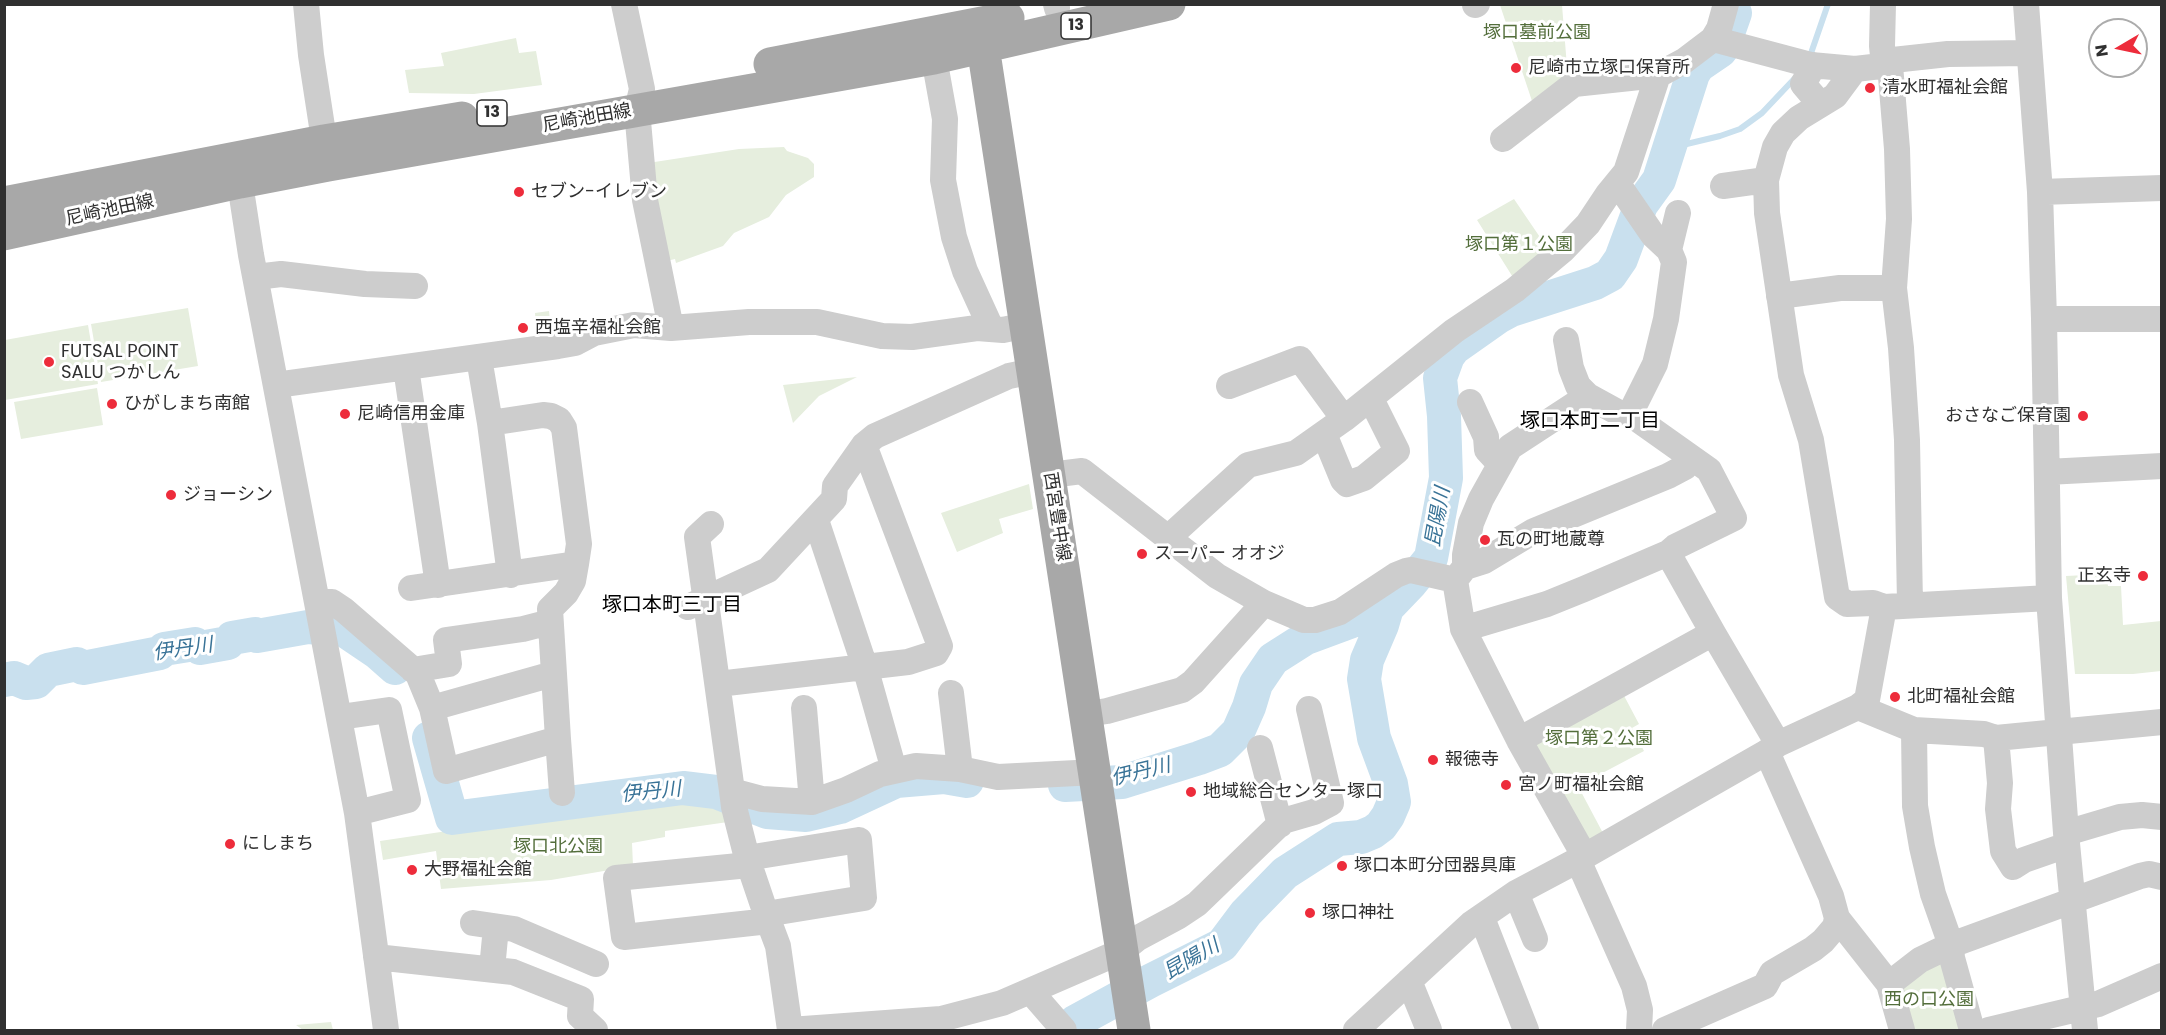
<!DOCTYPE html>
<html>
<head>
<meta charset="utf-8">
<style>
	body { margin:0 }
	#map { position:relative; width:2166px; height:1035px; overflow:hidden; background:#fff; font-family:Poppins,sans-serif }
	canvas { display:block }
	.frame { position:absolute; inset:0; border:6px solid #303030; pointer-events:none }
	.north { position:absolute; left:2088px; top:18px; width:60px; height:60px; box-sizing:border-box; background:#fff; border:2px solid #acacac; border-radius:50%; rotate:261deg; font-size:16px; font-weight:700; line-height:24px; text-align:center; color:#303030 }
	.north::after { content:''; display:block; margin:auto; width:21px; height:27px; background:#ed2c3b; clip-path:polygon(50% 0,100% 100%,50% 72%,0 100%) }
</style>
</head>
<body>
<div id="map">
<canvas width="2166" height="1035"></canvas>
<div class="frame"></div>
<div class="north">N</div>
</div>
<script>
const context = document.querySelector('canvas').getContext('2d');
context.lineJoin = 'round';
function fill(path, color) { context.fillStyle = color; context.fill(path, 'evenodd'); }
const toPath = rows => new Path2D(rows.map(r => 'M' + r).join(''));
function stroke(path, color, width, dash) { context.strokeStyle = color; context.lineWidth = width; context.lineCap = dash ? 'butt' : 'round'; context.setLineDash(dash || []); context.stroke(path); }
function write(font, color, halo, rows, align = 'center') {
  context.font = font + ' Poppins,"Noto Sans JP",sans-serif'; context.lineWidth = 6; context.setLineDash([]); context.textBaseline = 'middle'; context.strokeStyle = halo; context.fillStyle = color; for (const [text, x, y, turn = 0] of rows) {
    context.save(); context.translate(x, y); context.rotate((+turn || 0) * Math.PI / 180); context.textAlign = isNaN(turn) ? turn : align; if (halo) context.strokeText(text, 0, 0); context.fillText(text, 0, 0); context.restore();
  }
}
const green = toPath([
	[1500,5,1562,5,1568,79,1534,107],
	[516,38,519,53,536,51,542,85,474,94,409,93,405,70,444,66,441,53],
	[784,147,787,151,808,158,814,164,814,177,786,195,769,217,734,233,723,246,676,263,675,259,662,262,648,163,739,149],
	[1514,199,1548,249,1514,279,1477,220],
	[188,308,198,366,101,382,91,324],
	[549,311,552,340,537,342,535,313],
	[88,325,98,384,5,400,5,340],
	[857,377,819,396,793,423,783,385],
	[97,388,103,425,21,439,14,402],
	[1029,484,1033,509,999,519,1003,533,957,552,941,513],
	[2106,574,2108,586,2121,586,2123,625,2161,621,2161,671,2133,674,2075,674,2066,576],
	[1621,690,1639,724,1632,728,1644,751,1578,786,1604,835,1589,845,1530,741],
	[702,796,723,803,728,822,665,831,665,837,632,843,633,866,551,880,441,889,436,851,383,860,380,841,636,803],
	[1940,956,1959,1030,1910,1030,1902,981],
	[331,1022,333,1030,303,1030,296,1025]
]);
const stream = toPath([
	[1809,59,1828,4],
	[1670,148,1720,136,1740,129,1762,113,1796,77]
]);
const river = toPath([
	[4,680,14,678,26,683,36,682,48,670,77,664,83,668,160,653,164,649,195,644,200,648,228,643,232,638,255,634,257,636,308,627,344,630,378,653,395,668],
	[429,738,452,818,683,788,716,792,767,812,806,815,840,807,896,781,944,777,967,781],
	[1065,785,1122,782,1199,758,1220,750,1238,732,1249,707,1256,684,1273,659,1306,638,1387,608],
	[1064,1030,1075,1022,1150,981,1222,945,1246,913,1285,873,1338,839,1361,837,1373,832,1381,826,1388,816,1394,802,1391,784,1374,738,1364,679,1367,660,1382,625,1387,608,1410,584,1431,558,1446,478,1444,416,1440,378,1448,356,1454,348,1498,317,1511,310,1595,283,1610,275,1621,259,1641,205,1659,180,1693,74,1698,66,1720,51,1723,47,1735,13]
]);
const minor = toPath([
	[306,4,311,55,327,159],
	[624,4,642,89,637,110,645,200,671,328],
	[1056,4,1057,8],
	[1883,4,1882,46,1884,66],
	[2026,4,2040,192,2044,319,2049,598,2066,833,2085,1030],
	[1475,5,1477,4],
	[1713,39,1811,65,1855,69,1890,65,1893,60,1948,54,2029,53],
	[934,58,945,119,943,180,954,237,965,271,991,328],
	[1814,65,1803,84,1820,104],
	[1890,65,1897,149,1899,219,1894,288,1901,348,1907,440,1910,604],
	[1855,69,1835,96,1799,118,1783,133,1775,147,1766,180,1767,213,1791,375,1811,440,1837,597,1847,604,1873,603,1884,607,2049,598],
	[1503,139,1574,84,1658,75,1684,61,1713,39,1719,29,1726,4],
	[237,164,251,255,357,813,386,1030],
	[1618,184,1653,235,1669,250,1674,262,1666,319,1655,364,1630,414],
	[1723,186,1766,180],
	[2040,192,2162,188],
	[1669,250,1678,213],
	[256,277,281,274,365,284,415,286],
	[1779,296,1840,288,1894,288],
	[2044,319,2162,319],
	[1566,340,1571,368,1578,386,1588,396],
	[479,358,490,423,510,575],
	[406,368,438,585],
	[276,385,558,346,575,343,594,333,634,325,671,328,749,322,817,322,882,336,912,337,977,328,1003,330,1026,325],
	[1229,386,1300,359,1344,419],
	[1470,402,1486,437,1487,450,1500,464],
	[1324,434,1343,480,1347,484,1364,478,1397,451,1371,399],
	[2047,472,2162,466],
	[1050,475,1082,471,1217,576,1264,603,1304,620,1315,620,1340,612,1396,575,1406,571,1411,570,1455,580,1463,629,1519,740,1585,857],
	[816,520,865,667,894,770],
	[711,524,697,537,732,791,762,799,812,802,846,790,880,774,916,766,960,769,998,777,1096,772],
	[1169,537,1248,465,1296,453,1344,419,1454,331,1515,290,1563,250,1588,224,1608,194,1626,172,1658,75],
	[1668,553,1713,633,1778,744],
	[1465,567,1484,561,1534,531,1668,476,1685,467,1691,458],
	[1455,580,1465,567,1465,555,1471,523,1481,499,1510,447,1588,396,1619,413,1630,414,1709,470,1734,518,1675,547,1668,553,1584,589,1547,604,1463,629],
	[411,588,576,564,579,544,564,428,559,420,551,416,543,415,490,423],
	[318,602,332,602,344,610,418,674,432,708,446,771,558,739,550,609,566,593,573,581,576,564],
	[688,607,768,570,834,499,835,486,864,445,875,436,1009,376,1033,371],
	[413,670,449,664,446,640,523,629,550,622],
	[718,684,908,662,936,653,940,646,864,445],
	[951,693,960,769],
	[1858,707,1914,730,1984,734,1996,738,2162,722],
	[432,708,553,674],
	[804,708,812,802],
	[1087,714,1107,711,1182,690,1193,682,1264,603],
	[340,717,389,710,408,800,357,813],
	[1914,730,1915,806,1922,847,1933,894,1951,945,1952,958,1972,1030],
	[1996,738,2000,783,1998,809,2003,851,2013,867,2024,860,2067,845],
	[558,739,562,793],
	[1519,740,1713,633],
	[1260,748,1280,825],
	[1767,752,1831,896,1837,918,1889,984],
	[732,791,734,807,747,858],
	[2066,833,2120,817,2142,815,2162,817],
	[1578,860,1634,986,1640,1010,1639,1030],
	[749,865,616,878,624,937,769,921],
	[1516,893,1535,939],
	[766,914,864,898,859,840,747,858,766,914,778,946,790,1030],
	[1482,918,1526,1030],
	[473,923,514,929,596,964],
	[376,957,513,972,581,999,580,1016,595,1030],
	[492,969,496,927],
	[1409,981,1429,1030],
	[1031,992,1064,1030],
	[790,1030,941,1019,1002,1003,1122,951,1138,938,1179,916,1197,904,1283,821,1314,812,1331,803,1309,709],
	[1356,1030,1471,924,1516,893,1578,860,1767,752,1778,744,1858,707,1867,700,1884,607],
	[1665,1030,1765,986,1772,973,1813,949,1823,941,1835,927,1837,918],
	[1902,1030,1889,984,1920,960,1951,945,2140,876,2149,874,2162,877],
	[1989,1030,2098,1004,2162,976]
]);
const major = toPath([
	[980,27,1134,1030],
	[770,64,1008,18],
	[4,203,324,141,462,118],
	[4,234,240,182,328,165,934,58,1169,4]
]);
const markers = [
	[1516,68,6,"#ed2c3b"],
	[1870,88,6,"#ed2c3b"],
	[519,192,6,"#ed2c3b"],
	[523,328,6,"#ed2c3b"],
	[49,362,6,"#ed2c3b"],
	[112,404,6,"#ed2c3b"],
	[345,414,6,"#ed2c3b"],
	[2083,416,6,"#ed2c3b"],
	[171,495,6,"#ed2c3b"],
	[1485,540,6,"#ed2c3b"],
	[1142,554,6,"#ed2c3b"],
	[2143,576,6,"#ed2c3b"],
	[1895,697,6,"#ed2c3b"],
	[1433,760,6,"#ed2c3b"],
	[1506,785,6,"#ed2c3b"],
	[1191,792,6,"#ed2c3b"],
	[230,844,6,"#ed2c3b"],
	[1342,866,6,"#ed2c3b"],
	[412,870,6,"#ed2c3b"],
	[1310,913,6,"#ed2c3b"]
];
const shields = [
	[1076,26,30],
	[492,113,30]
];
const shieldNames = [
	["13",1076,26],
	["13",492,113]
];
const parkNames = [
	["塚口墓前公園",1537,33],
	["塚口第１公園",1519,245],
	["塚口第２公園",1599,739],
	["塚口北公園",558,847],
	["西の口公園",1929,1000]
];
const poiNames = [
	["尼崎市立塚口保育所",1528,68],
	["清水町福祉会館",1882,88],
	["セブン-イレブン",531,192],
	["西塩辛福祉会館",535,328],
	["FUTSAL POINT",61,352],
	["SALU つかしん",61,373],
	["ひがしまち南館",124,404],
	["尼崎信用金庫",357,414],
	["おさなご保育園",2071,416,"right"],
	["ジョーシン",183,495],
	["瓦の町地蔵尊",1497,540],
	["スーパー オオジ",1154,554],
	["正玄寺",2131,576,"right"],
	["北町福祉会館",1907,697],
	["報徳寺",1445,760],
	["宮ノ町福祉会館",1518,785],
	["地域総合センター塚口",1203,792],
	["にしまち",242,844],
	["塚口本町分団器具庫",1354,866],
	["大野福祉会館",424,870],
	["塚口神社",1322,913]
];
const streetNames = [
	["尼崎池田線",587,119,-10],
	["尼崎池田線",110,211,-12],
	["西宮豊中線",1056,517,81]
];
const neighbourhoodNames = [
	["塚口本町二丁目",1590,422],
	["塚口本町三丁目",672,606]
];
const waterNames = [
	["昆陽川",1439,517,-80],
	["伊丹川",183,650,-8],
	["伊丹川",1141,773,-14],
	["伊丹川",651,793,-6],
	["昆陽川",1192,960,-30]
];
fill(green, '#e6eede');
stroke(stream, '#c9e0ee', 6);
stroke(river, '#c9e0ee', 34);
stroke(minor, '#cdcdcd', 26);
stroke(major, '#a8a8a8', 33);
for (const [x, y, r, color] of markers) { const dot = new Path2D(); dot.arc(x, y, r, 0, 2 * Math.PI); context.fillStyle = color; context.fill(dot); stroke(dot, '#fff', 2); }
for (const [x, y, w] of shields) { const box = new Path2D(); box.roundRect(x - w / 2, y - 13, w, 26, 4.5); context.fillStyle = '#fff'; context.fill(box); stroke(box, '#303030', 1.5); }
write('bold 16px', '#303030', null, shieldNames);
write('18px', '#536e3b', '#fff', parkNames);
write('18px', '#303030', '#fff', poiNames, 'left');
write('18px', '#303030', '#fff', streetNames);
write('20px', '#000', '#fff', neighbourhoodNames);
write('italic 20px', '#397397', '#fff', waterNames);
</script>
</body>
</html>
